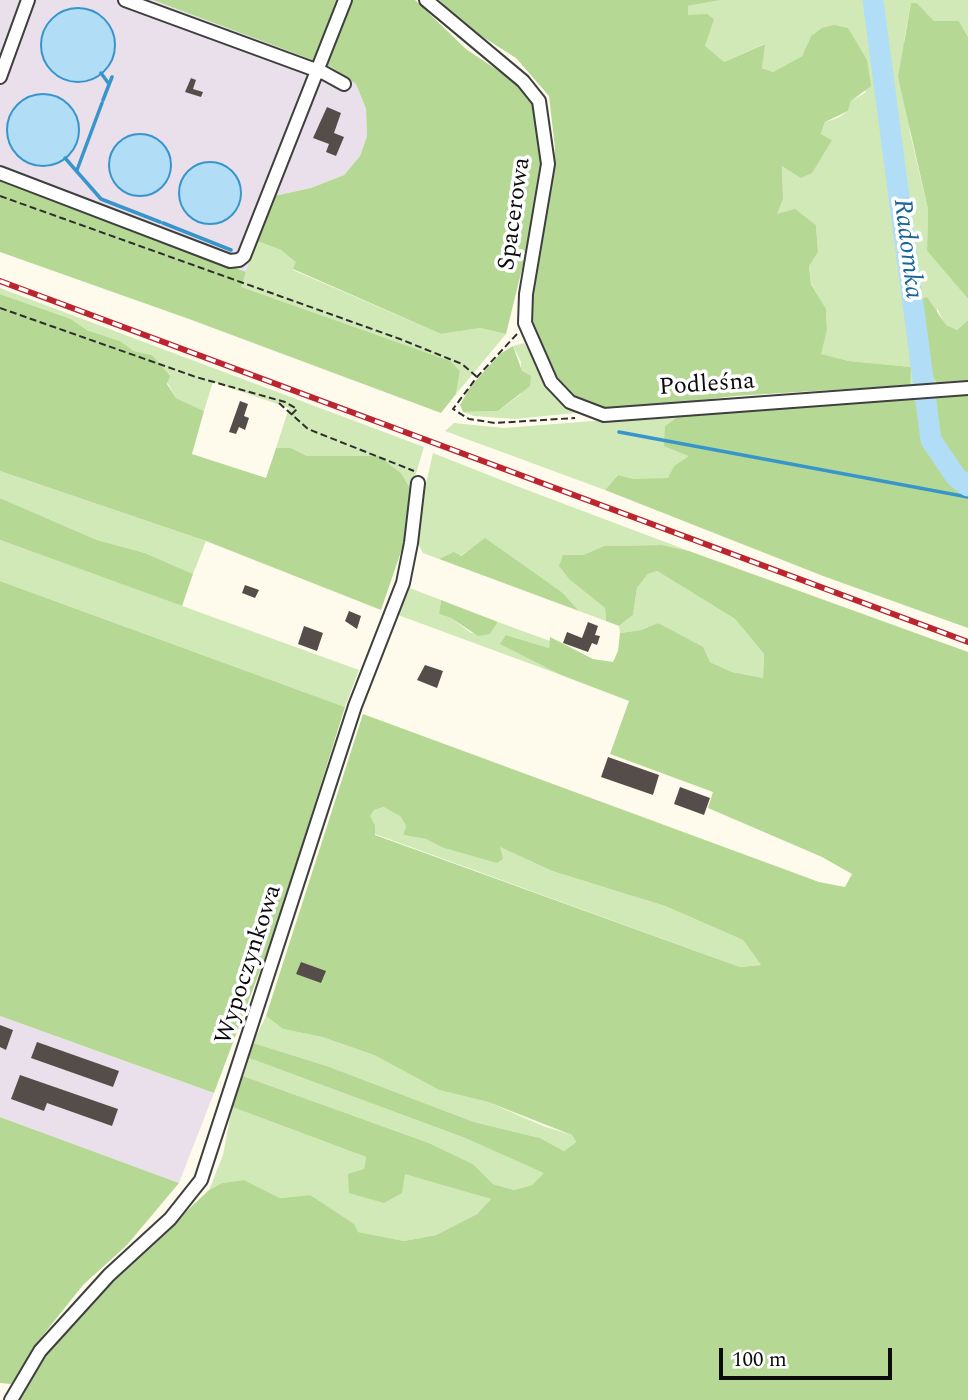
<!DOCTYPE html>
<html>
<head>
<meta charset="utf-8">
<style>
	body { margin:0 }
	#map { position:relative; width:968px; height:1400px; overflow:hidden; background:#fffbec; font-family:Spectral,serif }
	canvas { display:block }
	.scale { position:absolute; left:719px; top:1348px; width:173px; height:32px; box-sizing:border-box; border:4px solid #0c0c0c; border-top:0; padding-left:9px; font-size:21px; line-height:24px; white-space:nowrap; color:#0c0c0c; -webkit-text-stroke:5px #fff; paint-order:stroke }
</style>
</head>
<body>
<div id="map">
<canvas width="968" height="1400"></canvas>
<div class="scale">100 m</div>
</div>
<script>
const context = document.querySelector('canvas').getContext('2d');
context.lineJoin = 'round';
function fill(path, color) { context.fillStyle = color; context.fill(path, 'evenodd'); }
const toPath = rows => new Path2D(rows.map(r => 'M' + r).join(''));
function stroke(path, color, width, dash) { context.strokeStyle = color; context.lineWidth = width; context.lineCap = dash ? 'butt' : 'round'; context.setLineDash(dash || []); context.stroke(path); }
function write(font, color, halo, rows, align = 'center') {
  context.font = font + ' Spectral,serif'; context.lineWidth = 7; context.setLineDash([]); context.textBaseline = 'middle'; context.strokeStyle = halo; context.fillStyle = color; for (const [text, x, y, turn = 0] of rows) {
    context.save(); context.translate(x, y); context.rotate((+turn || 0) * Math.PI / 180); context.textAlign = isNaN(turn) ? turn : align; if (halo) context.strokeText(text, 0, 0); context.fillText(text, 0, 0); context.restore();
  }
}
const industrial = toPath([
	[0,0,153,0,331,67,356,84,366,109,367,136,360,156,344,175,311,188,274,196,246,272,0,177],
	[0,1016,214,1093,179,1183,0,1117]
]);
const green = toPath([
	[721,0,968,0,968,37,959,21,934,21,917,3,911,3,904,40,910,133,928,209,927,251,968,299,968,320,957,330,945,325,937,308,939,385,910,385,910,367,849,361,820,354,827,330,826,310,811,283,809,265,818,252,816,225,805,217,776,215,783,199,782,165,832,140,821,134,825,122,838,118,848,111,851,101,866,92,811,36,802,56,773,72,762,68,764,44,724,62,714,56,704,46,710,30,688,15,688,6],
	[257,241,281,250,297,262,293,270,441,334,480,328,506,334,456,394,460,371,240,287],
	[0,288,424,447,411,490,401,473,379,456,307,456,291,448,276,448,289,408,213,382,204,411,176,398,152,355,134,351,120,341,87,330,71,319,0,294],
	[524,343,555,395,565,404,585,412,515,419,474,416,463,412,498,411,521,394,521,362,513,346],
	[682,414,690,456,674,466,668,479,634,479,618,475,605,490,445,431,454,423,504,428],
	[433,453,514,485,689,551,662,545,604,546,583,555,563,555,570,580,605,608,606,621,579,611,563,593,485,539,460,556,454,553,439,559,423,553,418,544,419,514],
	[0,471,206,541,193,574,145,553,97,540,0,498],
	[0,540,359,670,345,707,0,581],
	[657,571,735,619,764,654,763,678,732,672,710,662,658,623,641,630,620,633,619,626,633,615,637,588,648,574],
	[410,588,441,600,439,614,451,618,471,633,490,634,498,622,550,641,549,648,506,635,521,652,561,675,398,615],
	[384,807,394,809,400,816,406,826,403,835,426,839,441,847,498,846,552,871,665,906,743,940,761,965,740,967,375,834,375,825,369,816,374,810],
	[266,1016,283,1029,322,1037,374,1055,439,1090,488,1102,543,1126,572,1135,576,1142,564,1151,540,1138,474,1122,327,1066,253,1043],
	[249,1058,465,1138,545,1173,532,1185,514,1190,493,1184,473,1164,429,1143,243,1076],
	[232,1107,366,1157,364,1169,405,1173,491,1199,477,1214,436,1235,404,1241,357,1232,310,1195,280,1198,244,1180,222,1183,209,1190,223,1155]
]);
const forest = toPath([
	[153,0,415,0,466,49,509,78,532,99,538,114,543,163,537,208,506,334,480,328,441,334,293,269,296,262,281,250,257,241,274,196,311,188,344,175,360,156,367,136,366,109,356,84,331,67],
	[439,0,721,0,688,6,688,15,707,14,714,19,705,46,724,62,765,44,762,68,773,72,802,56,811,36,822,28,834,25,848,28,867,60,871,86,851,101,848,111,825,122,821,134,832,140,812,173,801,178,782,166,783,199,777,214,795,209,816,225,818,252,809,266,811,284,826,309,827,330,821,354,849,361,911,367,910,385,735,396,609,411,584,405,556,384,526,317,539,234,552,182,555,148,549,96,516,58,467,27],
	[911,3,917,3,934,21,959,21,968,37,968,299,927,251,928,209,898,77],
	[0,177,246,272,241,287,450,361,460,371,456,394,441,413,189,319,0,252],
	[0,294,71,319,87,330,120,341,134,351,152,355,170,376,167,384,176,398,204,411,192,454,266,478,276,448,291,448,307,456,379,456,401,473,411,490,404,543,381,610,206,541,0,471],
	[927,297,946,325,957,330,968,320,968,384,939,385,929,372,919,300],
	[513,346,522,371,531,376,530,386,498,411,463,412,460,405,470,387,500,354],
	[968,394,968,628,823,576,605,490,618,475,634,479,668,478,674,466,689,456,664,446,665,426,682,414],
	[0,498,97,540,145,553,193,574,182,606,0,540],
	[485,538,563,593,579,611,439,559,454,552,461,556],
	[662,545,689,551,968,652,968,1400,19,1400,46,1355,86,1306,209,1190,222,1183,244,1180,280,1198,310,1195,354,1224,358,1232,404,1241,436,1235,477,1214,491,1199,405,1174,402,1193,384,1203,349,1193,348,1174,364,1169,366,1157,232,1107,243,1076,429,1143,473,1164,493,1184,514,1190,532,1185,544,1173,465,1138,249,1058,253,1043,327,1066,474,1122,540,1138,564,1151,576,1142,572,1135,488,1102,439,1090,374,1055,322,1037,283,1029,266,1016,363,714,819,882,845,887,852,874,822,857,708,808,713,792,610,754,629,701,561,675,500,644,506,635,549,648,550,637,593,659,613,662,618,651,620,633,641,630,658,623,703,647,710,662,732,672,763,678,764,654,735,619,657,571,648,574,637,588,633,615,619,626,606,621,605,608,570,580,559,566,563,555,583,555,604,546],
	[384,807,400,816,406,826,403,835,426,839,441,847,497,863,503,859,500,847,552,871,665,906,743,940,761,965,740,967,375,835,375,825,370,816,374,810],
	[0,581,345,707,276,928,214,1093,0,1016],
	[441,600,498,622,490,634,478,636,451,618,439,614],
	[0,1117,179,1183,127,1245,83,1285,40,1339,11,1384,0,1383]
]);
const water = toPath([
	'41 45a37 37 0 1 1 74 0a37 37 0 1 1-74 0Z',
	'7 130a36 36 0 1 1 72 0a36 36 0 1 1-72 0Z',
	'109 165a31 31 0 1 1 62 0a31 31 0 1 1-62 0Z',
	'179 193a31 31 0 1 1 62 0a31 31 0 1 1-62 0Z'
]);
const stream = toPath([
	[101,73,109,84],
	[103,100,112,77],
	[65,158,101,199,160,222],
	[77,170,102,103],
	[163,223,231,250],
	[619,432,968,497]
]);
const river = toPath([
	[873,0,931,440,956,477,968,486]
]);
const building = toPath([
	[191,78,196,80,193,89,203,92,201,97,185,92],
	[327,107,341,113,334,133,344,137,336,156,326,152,329,144,313,138],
	[240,401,248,404,244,416,249,418,245,430,239,427,236,434,229,432],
	[245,585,259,590,255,598,242,593],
	[349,611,361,616,357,629,345,621],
	[588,622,598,626,595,635,600,636,597,645,592,643,588,652,563,643,567,632,582,638],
	[304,626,323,633,317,651,298,644],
	[425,665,443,671,437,688,417,680],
	[608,757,659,775,653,795,601,777],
	[680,787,710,798,704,815,674,804],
	[301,962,326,971,321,983,296,974],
	[0,1025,13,1030,6,1050,0,1047],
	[37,1042,119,1071,113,1087,31,1058],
	[20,1075,118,1109,112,1126,47,1103,44,1111,11,1099]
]);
const path = toPath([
	[0,196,400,339,462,364,477,377],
	[0,308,196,377,285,402,297,409,290,416],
	[517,334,477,377,453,409,469,419,495,423,575,418],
	[279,403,308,429,414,471]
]);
const minor = toPath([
	[125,0,324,73,344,84],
	[426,0,523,81,539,101,548,164,526,294,525,323,551,382,570,402,604,415,968,388],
	[0,77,28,0],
	[0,173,230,261,239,260,244,256,345,0],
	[11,1400,40,1351,109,1275,170,1219,201,1180,355,706,403,583,411,543,418,483]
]);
const rail = toPath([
	[0,281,968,642]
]);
const streetNames = [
	["Spacerowa",516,214,-82],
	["Podleśna",707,386,-4],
	["Wypoczynkowa",250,965,-72]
];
const waterNames = [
	["Radomka",906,249,83]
];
fill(industrial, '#eae0eb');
fill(green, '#d1e9b6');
fill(forest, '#b5d995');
fill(water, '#b1ddf6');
stroke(water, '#3895cc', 2);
stroke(stream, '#3895cc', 3.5);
stroke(river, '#b1ddf6', 21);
fill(building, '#554d49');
stroke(minor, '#3f3f3f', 16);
stroke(path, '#2e2e2e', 2, [7, 3.5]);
stroke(minor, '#fff', 12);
stroke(rail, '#bb2530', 6);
stroke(rail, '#fff', 3.5, [10]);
write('24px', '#0c0c0c', '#fff', streetNames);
write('italic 26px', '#17659d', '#fff', waterNames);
</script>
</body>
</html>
